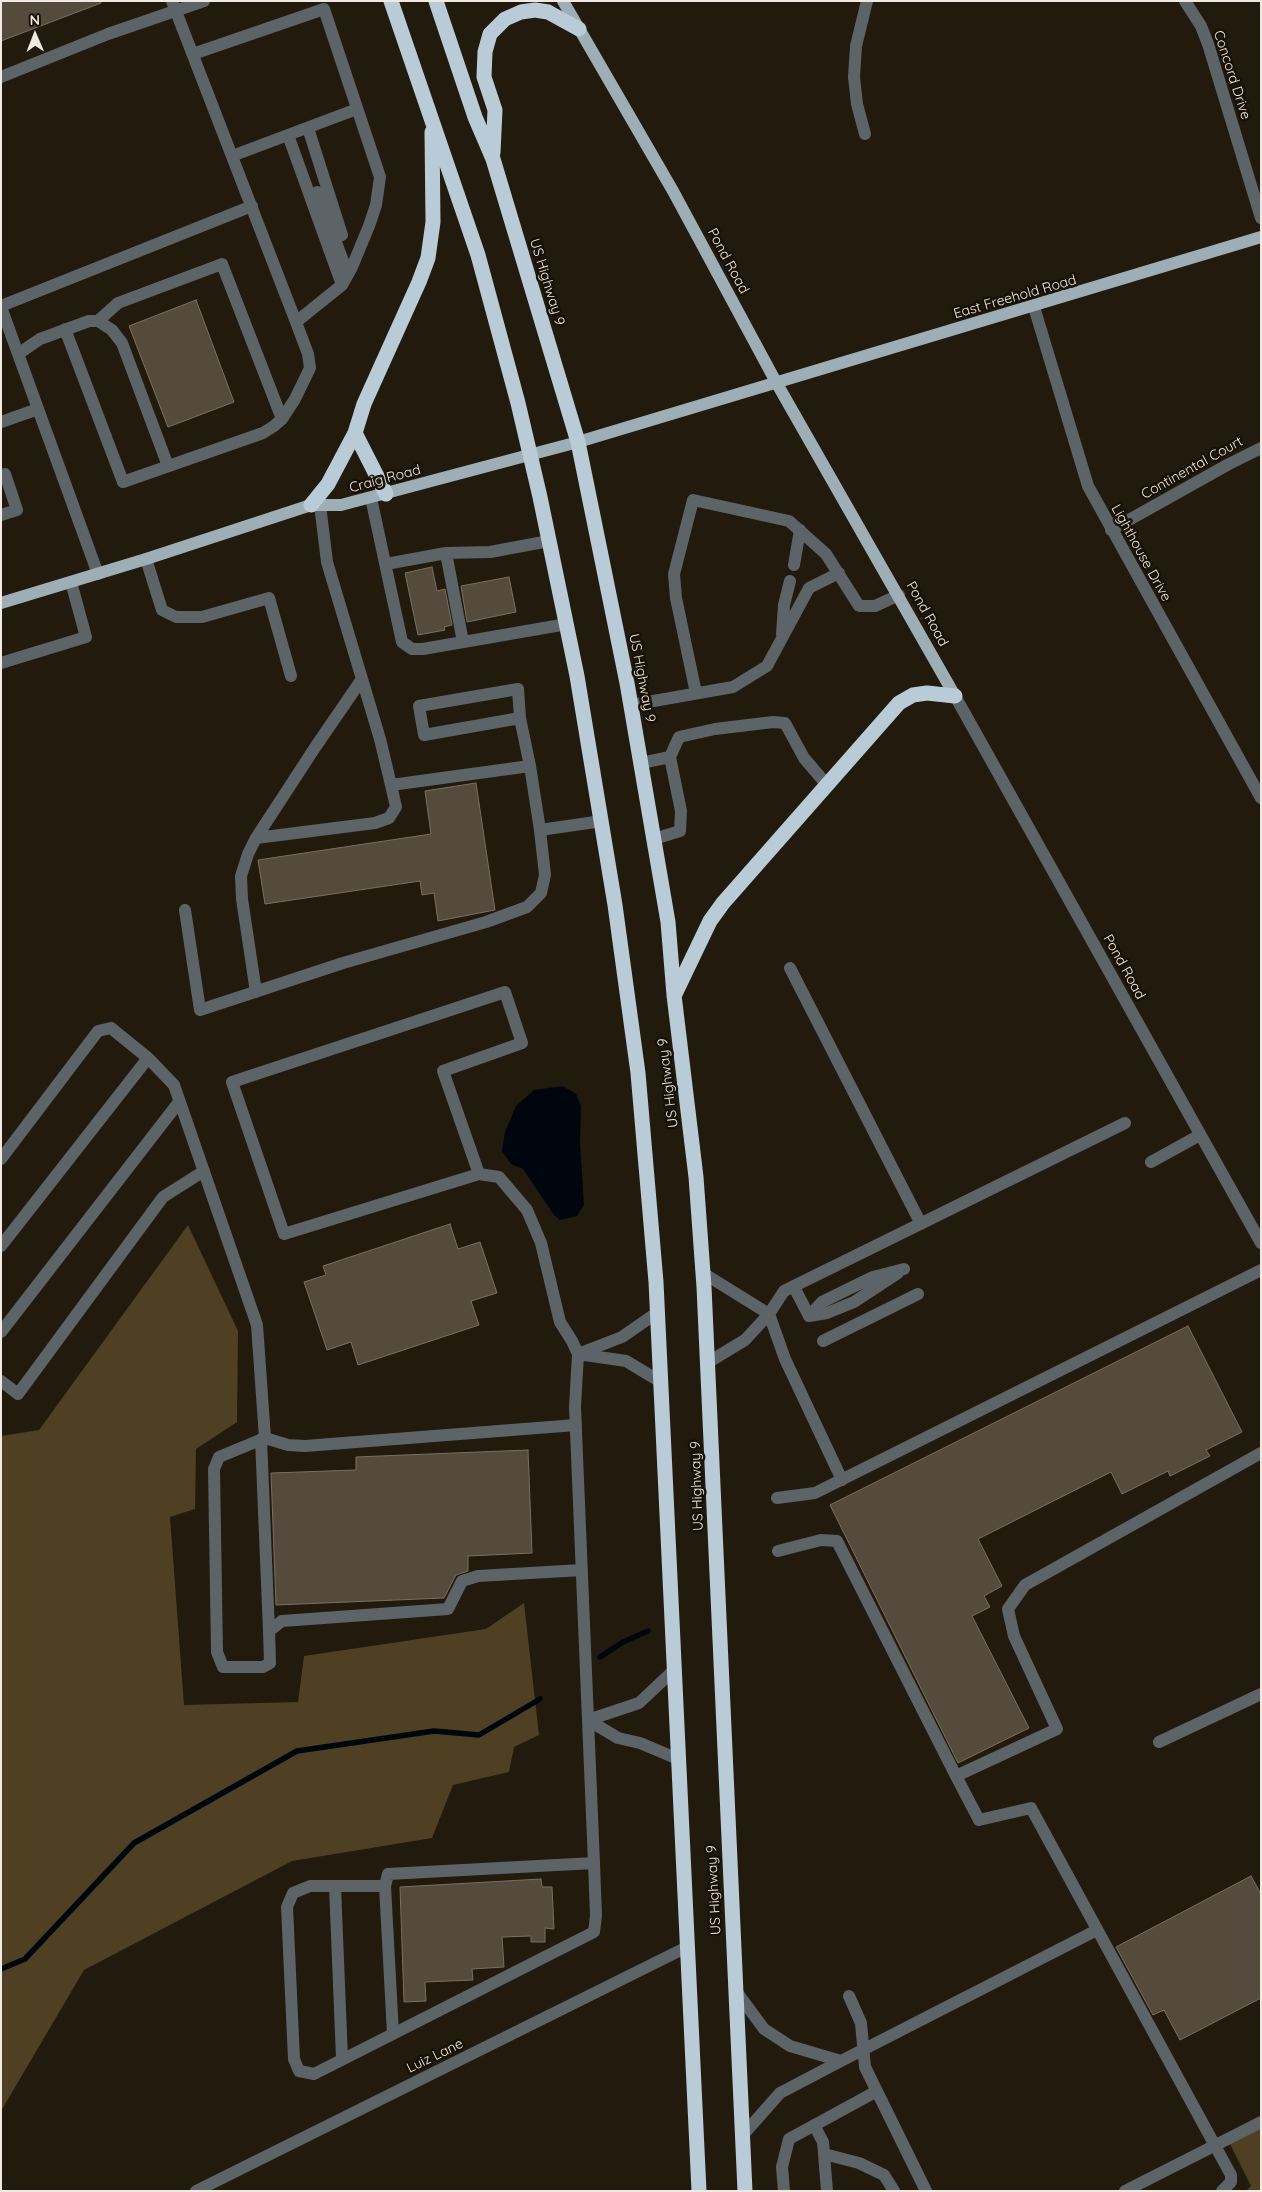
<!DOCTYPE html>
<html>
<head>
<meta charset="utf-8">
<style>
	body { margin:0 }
	#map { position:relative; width:1262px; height:2192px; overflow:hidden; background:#221a0d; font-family:Quicksand,sans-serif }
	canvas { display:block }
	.frame { position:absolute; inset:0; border:2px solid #f0eae2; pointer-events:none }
	.north { position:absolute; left:10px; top:10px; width:50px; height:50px; -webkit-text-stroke:4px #181105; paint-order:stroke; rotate:359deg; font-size:14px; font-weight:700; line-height:20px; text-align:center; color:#f0eae2 }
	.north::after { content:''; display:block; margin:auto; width:18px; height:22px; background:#f0eae2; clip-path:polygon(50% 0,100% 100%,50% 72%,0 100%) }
</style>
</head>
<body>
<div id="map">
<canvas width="1262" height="2192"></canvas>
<div class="frame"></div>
<div class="north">N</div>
</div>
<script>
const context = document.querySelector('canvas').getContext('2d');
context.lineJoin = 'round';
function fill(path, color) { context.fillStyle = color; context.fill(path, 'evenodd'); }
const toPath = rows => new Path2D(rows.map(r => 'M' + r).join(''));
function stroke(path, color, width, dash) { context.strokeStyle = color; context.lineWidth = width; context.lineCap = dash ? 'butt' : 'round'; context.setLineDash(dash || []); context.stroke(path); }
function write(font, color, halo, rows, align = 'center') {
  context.font = font + ' Quicksand,sans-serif'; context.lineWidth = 5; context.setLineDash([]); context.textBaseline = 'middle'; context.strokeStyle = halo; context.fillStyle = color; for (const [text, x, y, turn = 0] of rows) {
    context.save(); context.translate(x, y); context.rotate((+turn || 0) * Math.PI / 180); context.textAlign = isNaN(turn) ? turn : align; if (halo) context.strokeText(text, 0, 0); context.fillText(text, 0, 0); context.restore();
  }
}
const green = toPath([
	[188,1225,238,1331,237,1422,196,1449,195,1509,170,1517,184,1705,298,1702,304,1656,486,1629,524,1603,539,1735,514,1747,509,1772,453,1785,432,1838,292,1861,84,1970,1,2111,1,1436,39,1430],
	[1261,2120,1261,2191,1246,2191,1251,2186,1226,2136]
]);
const water = toPath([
	[563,1086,576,1094,581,1106,580,1143,584,1205,577,1216,560,1220,554,1215,523,1169,511,1164,502,1151,505,1132,516,1106,534,1090]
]);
const stream = toPath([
	[600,1657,623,1642,648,1631],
	[1,1969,25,1959,134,1843,297,1751,434,1731,479,1735,540,1699]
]);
const building = toPath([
	[1,1,101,1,101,3,1,41,1,1],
	[196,300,234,402,168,427,129,326,196,300],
	[432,567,437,591,445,589,452,625,444,627,445,630,418,635,405,573,432,567],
	[509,577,516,612,467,622,461,586,509,577],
	[476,783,495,910,438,921,434,893,422,895,420,881,265,904,258,860,431,834,425,791,476,783],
	[450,1224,458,1249,480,1242,497,1293,471,1301,479,1325,358,1365,351,1342,327,1350,304,1282,326,1275,323,1266,450,1224],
	[1188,1326,1242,1432,1206,1450,1210,1456,1170,1476,1168,1471,1122,1494,1111,1472,978,1539,1002,1586,984,1596,990,1607,972,1616,1029,1728,958,1763,830,1505,1188,1326],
	[528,1450,532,1553,468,1556,468,1571,456,1575,444,1598,276,1605,271,1473,356,1470,356,1457,528,1450],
	[1251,1876,1261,1894,1261,1998,1180,2040,1164,2010,1153,2015,1116,1947,1251,1876],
	[541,1879,542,1887,552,1887,554,1929,545,1928,545,1942,531,1942,531,1936,502,1937,504,1967,472,1969,473,1980,425,1982,426,2001,404,2002,400,1887,541,1879]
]);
const minor = toPath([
	[1185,1,1201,26,1208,44,1261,218],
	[193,54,324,9,380,177,376,205,369,226,352,267,342,285,296,322],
	[1,77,108,34,204,1],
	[308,128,342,235],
	[865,134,857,104,854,77,856,46,867,1],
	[288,135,342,285],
	[232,156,357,109],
	[317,192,348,274],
	[1,306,252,206],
	[1,307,98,574],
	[1034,307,1088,486,1261,798],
	[98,321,118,303,222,264,282,419],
	[65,329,123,482,263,433,274,426,282,419,295,399,310,368,308,354,296,322,172,1],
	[18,354,40,339,89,321,98,321,112,330,122,343,168,466],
	[1,422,38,409],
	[1,475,5,474,17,510,1,515],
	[371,498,402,642,412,649,423,649,567,624],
	[320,505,327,562,380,739,391,785],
	[1111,530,1229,464,1261,448],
	[446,553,463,642],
	[146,559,162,610,176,617,202,617,269,598,291,676],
	[386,564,446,553,490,552,549,541],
	[794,565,800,530],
	[782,634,784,605,790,581],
	[1,663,86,637,71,582],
	[696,693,676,598,674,574,693,500,789,521,826,554,859,606,875,606,899,595],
	[955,696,1261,1243],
	[631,705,733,687,767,666,809,588,839,573],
	[520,718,424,735,419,706,518,689,520,718,530,766],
	[641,763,670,757],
	[256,838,316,746,362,679],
	[654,839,680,831,681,811,670,757,679,737,715,729,773,722,785,723,804,758,827,785],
	[185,910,200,1010,343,963,486,922,527,907,541,893,545,875,540,830,602,821],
	[790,968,921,1224],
	[256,992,242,899,241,876,248,854,256,838,375,823,389,818,396,807,391,785,530,766,540,830],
	[1,1159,98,1031,111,1028,148,1058,174,1085,257,1325,265,1438,219,1457,214,1469,217,1652,223,1667,263,1667,270,1663,269,1631,282,1621,448,1609,462,1581,478,1576,582,1570],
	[1151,1162,1200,1135],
	[479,1174,443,1071,522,1043,505,992,232,1082,284,1234,479,1174,499,1177,527,1210,541,1243,560,1322,572,1341,578,1354,575,1407,588,1720,594,1863,596,1916,594,1932,314,2074,299,2071,294,2059,287,1907,293,1893,310,1886,385,1886,388,1874,594,1863],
	[1,1246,148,1058],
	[703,1273,769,1314,745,1340,707,1363],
	[794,1287,809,1316],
	[809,1316,822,1302,873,1277,904,1269],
	[809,1316,827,1313,854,1302,898,1273],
	[1,1332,179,1102],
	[823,1341,918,1294],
	[578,1354,622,1337,658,1312],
	[578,1354,626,1361,661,1382],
	[1,1381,18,1394,163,1197,204,1171],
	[265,1438,288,1445,305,1446,576,1425],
	[261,1439,269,1631],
	[842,1480,785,1359,769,1314,784,1291,1125,1123],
	[777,1498,815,1493,1261,1270],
	[778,1551,821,1540,837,1541,956,1776],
	[674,1670,639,1703,588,1720,618,1738,640,1743,678,1759],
	[1159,1742,1261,1694],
	[335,1886,342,2059],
	[385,1886,393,2034],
	[736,1991,764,2029,790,2046,841,2061,780,2093,742,2136],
	[849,1996,861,2023,865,2067,926,2191],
	[841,2061,1097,1930],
	[814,2125,823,2142,827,2191],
	[824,2154,859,2163,884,2175,894,2191],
	[196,2191,687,1947],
	[784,2191,782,2167,789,2139,877,2091],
	[1125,2191,1261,2122],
	[1222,2191,1231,2182,1231,2175,1031,1808,979,1820,956,1776,1057,1729,1014,1636,1008,1609,1025,1585,1261,1453]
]);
const major = toPath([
	[563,1,673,191,776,382,955,696],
	[1,603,146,559,311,505,341,505,578,442,1261,237]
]);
const highway = toPath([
	[391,1,478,255,518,403,540,497,577,676,615,905,638,1073,656,1282,699,2191],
	[436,1,475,117,493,159,578,442,627,683,668,922,674,995,696,1177,704,1287,745,2191],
	[493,153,495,110,484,77,485,52,490,34,505,19,521,12,535,10,548,12,579,29],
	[355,433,386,494],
	[311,505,328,484,355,433,364,404,419,282,428,258,433,222,432,132],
	[675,994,710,921,723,903,899,703,913,695,927,693,955,696]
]);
const streetNames = [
	["Concord Drive",1232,75,72],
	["Pond Road",728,261,62],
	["US Highway 9",547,282,73],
	["East Freehold Road",1015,297,-16],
	["Continental Court",1192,468,-29],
	["Craig Road",385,479,-15],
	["Lighthouse Drive",1141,553,61],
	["Pond Road",927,614,61],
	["US Highway 9",642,678,79],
	["Pond Road",1124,967,61],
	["US Highway 9",668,1083,-97],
	["US Highway 9",697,1486,-92],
	["US Highway 9",714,1890,-93],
	["Luiz Lane",435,2056,-26]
];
fill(green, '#4f4024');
fill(water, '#00060e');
stroke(stream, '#00060e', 5.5);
fill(building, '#544b3c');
stroke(building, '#797061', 1);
stroke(minor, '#5c6468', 12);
stroke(major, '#9eaeb7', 12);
stroke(highway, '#b8cbd6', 15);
write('14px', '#f0eae2', '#181105', streetNames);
</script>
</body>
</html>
